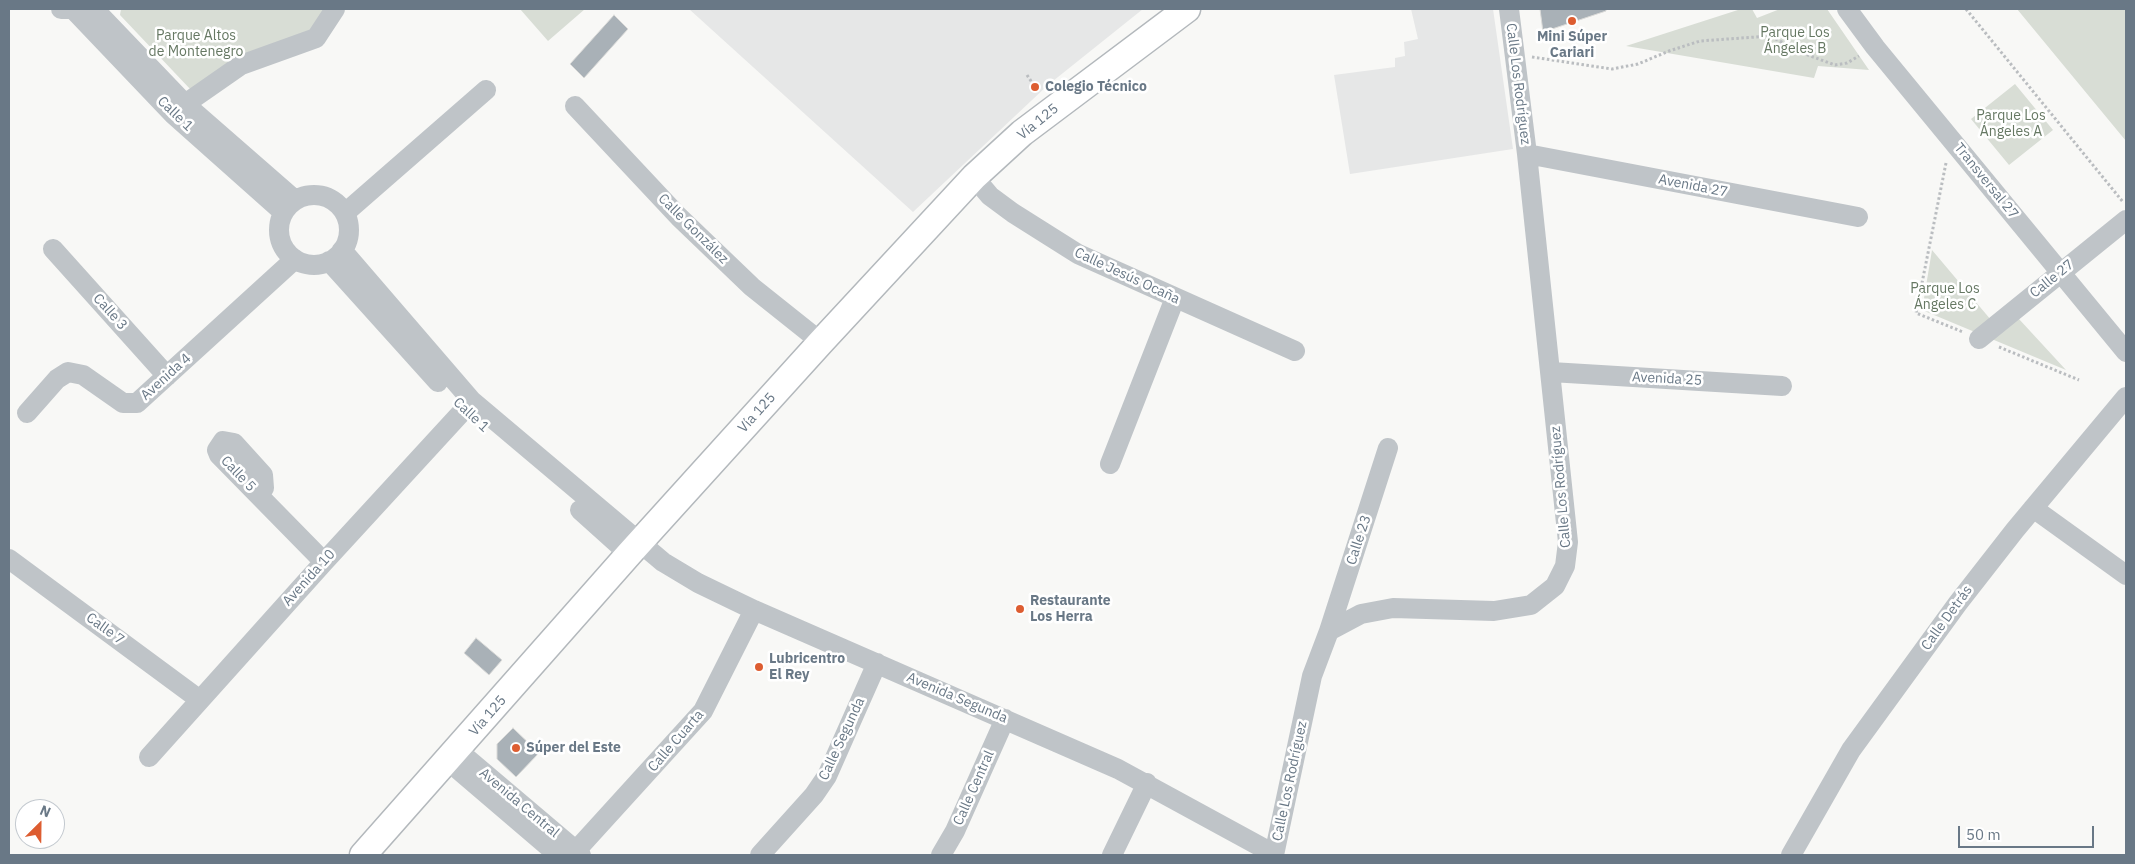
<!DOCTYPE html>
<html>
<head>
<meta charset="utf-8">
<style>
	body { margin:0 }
	#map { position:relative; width:2135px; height:864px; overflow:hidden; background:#f8f8f6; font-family:"IBM Plex Sans",sans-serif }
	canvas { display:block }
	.frame { position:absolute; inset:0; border:10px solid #697886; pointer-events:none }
	.north { position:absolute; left:15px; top:799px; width:50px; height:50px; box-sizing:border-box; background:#fff; border:1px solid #c3c9cf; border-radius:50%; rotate:23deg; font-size:14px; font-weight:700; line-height:20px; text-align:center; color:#697886 }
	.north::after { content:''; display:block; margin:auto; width:18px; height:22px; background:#dd5d31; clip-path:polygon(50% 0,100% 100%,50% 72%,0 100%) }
	.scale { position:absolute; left:1958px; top:826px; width:136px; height:22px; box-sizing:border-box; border:2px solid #697886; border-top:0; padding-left:6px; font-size:15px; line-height:18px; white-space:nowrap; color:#697886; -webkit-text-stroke:4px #fff; paint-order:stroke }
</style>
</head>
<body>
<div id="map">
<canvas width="2135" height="864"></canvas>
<div class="frame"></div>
<div class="north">N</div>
<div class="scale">50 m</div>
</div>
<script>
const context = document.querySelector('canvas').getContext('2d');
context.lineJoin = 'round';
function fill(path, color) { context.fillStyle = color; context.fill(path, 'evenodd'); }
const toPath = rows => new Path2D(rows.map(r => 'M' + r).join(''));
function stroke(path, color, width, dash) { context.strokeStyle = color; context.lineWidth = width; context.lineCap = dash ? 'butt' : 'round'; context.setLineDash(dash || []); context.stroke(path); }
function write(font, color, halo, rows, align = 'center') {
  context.font = font + ' "IBM Plex Sans",sans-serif'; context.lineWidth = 5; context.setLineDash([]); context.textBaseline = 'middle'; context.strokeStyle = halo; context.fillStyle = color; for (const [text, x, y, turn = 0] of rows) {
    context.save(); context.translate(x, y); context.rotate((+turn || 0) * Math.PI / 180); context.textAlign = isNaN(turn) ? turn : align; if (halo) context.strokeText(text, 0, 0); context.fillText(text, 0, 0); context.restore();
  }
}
const built = toPath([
	[689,9,1143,9,1048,85,913,212],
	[1411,9,1493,9,1513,149,1350,174,1334,75,1395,67,1395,58,1405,56,1404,42,1418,39]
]);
const green = toPath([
	[121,9,325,9,312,31,191,90,120,15],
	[520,9,585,9,548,41],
	[1741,9,1752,9,1757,18,1780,9,1827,9,1869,70,1818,66,1814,78,1626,46],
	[2017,9,2126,9,2126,141],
	[2015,84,2053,130,2009,165,1971,119],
	[1932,250,1991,320,2007,306,2066,370,1922,310]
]);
const building = toPath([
	[1540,9,1606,9,1606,11,1543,32,1540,9],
	[614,15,628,29,584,78,570,64,614,15],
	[476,638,502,660,489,675,464,653,476,638],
	[513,728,539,753,516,777,497,759,497,744,513,728]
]);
const path = toPath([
	[1966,9,2123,202],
	[1532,57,1612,69,1638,64,1669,51,1700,41,1770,36,1805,54,1835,65,1847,63,1859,56],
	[1027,75,1035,87],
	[1946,163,1916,313,1963,332],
	[1999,347,2079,380]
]);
const minor = toPath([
	[61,9,73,9,174,115,283,212],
	[94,9,185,104,295,200],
	[1847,9,1875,47,2126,352],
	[575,106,679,217,752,287,821,342],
	[176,114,185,104,241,65,316,38,335,9],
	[1527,154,1858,217],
	[974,177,990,196,1013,213,1078,254,1295,351],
	'279 230a35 35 0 1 1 70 0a35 35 0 1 1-70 0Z',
	[345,213,486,90],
	[53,249,167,376],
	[342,250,472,401,663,562,698,583,754,610,1118,769,1274,854],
	[329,261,438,382],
	[1979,339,2126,220],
	[1551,372,1782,386],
	[27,413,57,379,68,372,83,375,123,403,137,403,295,259],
	[1110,464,1175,298],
	[259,495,264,488,263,475,234,443,223,441,217,450,219,455,324,562],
	[2033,508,2126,575],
	[580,510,629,554],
	[9,559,200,700],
	[1329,631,1388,448],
	[457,750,581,855],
	[149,757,324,562,472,401],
	[448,761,558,855],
	[572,855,703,711,754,610],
	[760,855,814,795,827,776,877,663],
	[941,855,955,831,1005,719],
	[1112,855,1147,783],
	[1274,855,1312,676,1329,631,1361,614,1393,608,1494,611,1531,605,1555,586,1565,566,1568,542,1527,154,1509,9],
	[1791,855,1851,750,1958,603,2015,530,2126,397]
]);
const major = toPath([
	[363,855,629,554,821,342,974,177,1022,133,1187,9]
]);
const markers = [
	[1572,21,5,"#dd5d31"],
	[1035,87,5,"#dd5d31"],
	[1020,609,5,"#dd5d31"],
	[759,667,5,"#dd5d31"],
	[516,748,5,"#dd5d31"]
];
const parkNames = [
	["Parque Los",1795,33],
	["Ángeles B",1795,49],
	["Parque Altos",196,36],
	["de Montenegro",196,52],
	["Parque Los",2011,116],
	["Ángeles A",2011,132],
	["Parque Los",1945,289],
	["Ángeles C",1945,305]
];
const poiNames = [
	["Mini Súper",1572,37,"center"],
	["Cariari",1572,53,"center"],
	["Colegio Técnico",1045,87],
	["Restaurante",1030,601],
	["Los Herra",1030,617],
	["Lubricentro",769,659],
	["El Rey",769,675],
	["Súper del Este",526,748]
];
const streetNames = [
	["Calle Los Rodríguez",1518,84,83],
	["Calle 1",175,114,44],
	["Vía 125",1038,122,-39],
	["Transversal 27",1986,181,51],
	["Avenida 27",1693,186,11],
	["Calle González",693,229,45],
	["Calle Jesús Ocaña",1127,276,25],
	["Calle 27",2052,279,-39],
	["Calle 3",110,312,48],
	["Avenida 4",166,377,-42],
	["Avenida 25",1667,379,3],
	["Vía 125",757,413,-48],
	["Calle 1",471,415,43],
	["Calle 5",238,474,46],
	["Calle Los Rodríguez",1561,487,-95],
	["Calle 23",1359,540,-72],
	["Avenida 10",309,578,-48],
	["Calle Detrás",1947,618,-54],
	["Calle 7",105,629,36],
	["Avenida Segunda",957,698,23],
	["Vía 125",488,716,-49],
	["Calle Segunda",842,739,-65],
	["Calle Cuarta",676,741,-49],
	["Calle Los Rodríguez",1290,781,-78],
	["Calle Central",974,788,-66],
	["Avenida Central",519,803,40]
];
fill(built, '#e6e7e7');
fill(green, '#d8ddd5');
fill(building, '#a9b1b7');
stroke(building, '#dadad8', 1);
stroke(major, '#b3b8bc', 29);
stroke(path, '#babdc0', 3, [2.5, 2.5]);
stroke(minor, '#bfc4c8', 20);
stroke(major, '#fff', 26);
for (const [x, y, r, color] of markers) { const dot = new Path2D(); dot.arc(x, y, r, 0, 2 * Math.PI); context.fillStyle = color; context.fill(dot); stroke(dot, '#fff', 2); }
write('14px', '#667863', '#fff', parkNames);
write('bold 14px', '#697886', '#fff', poiNames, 'left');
write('14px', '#697886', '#fff', streetNames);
</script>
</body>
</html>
